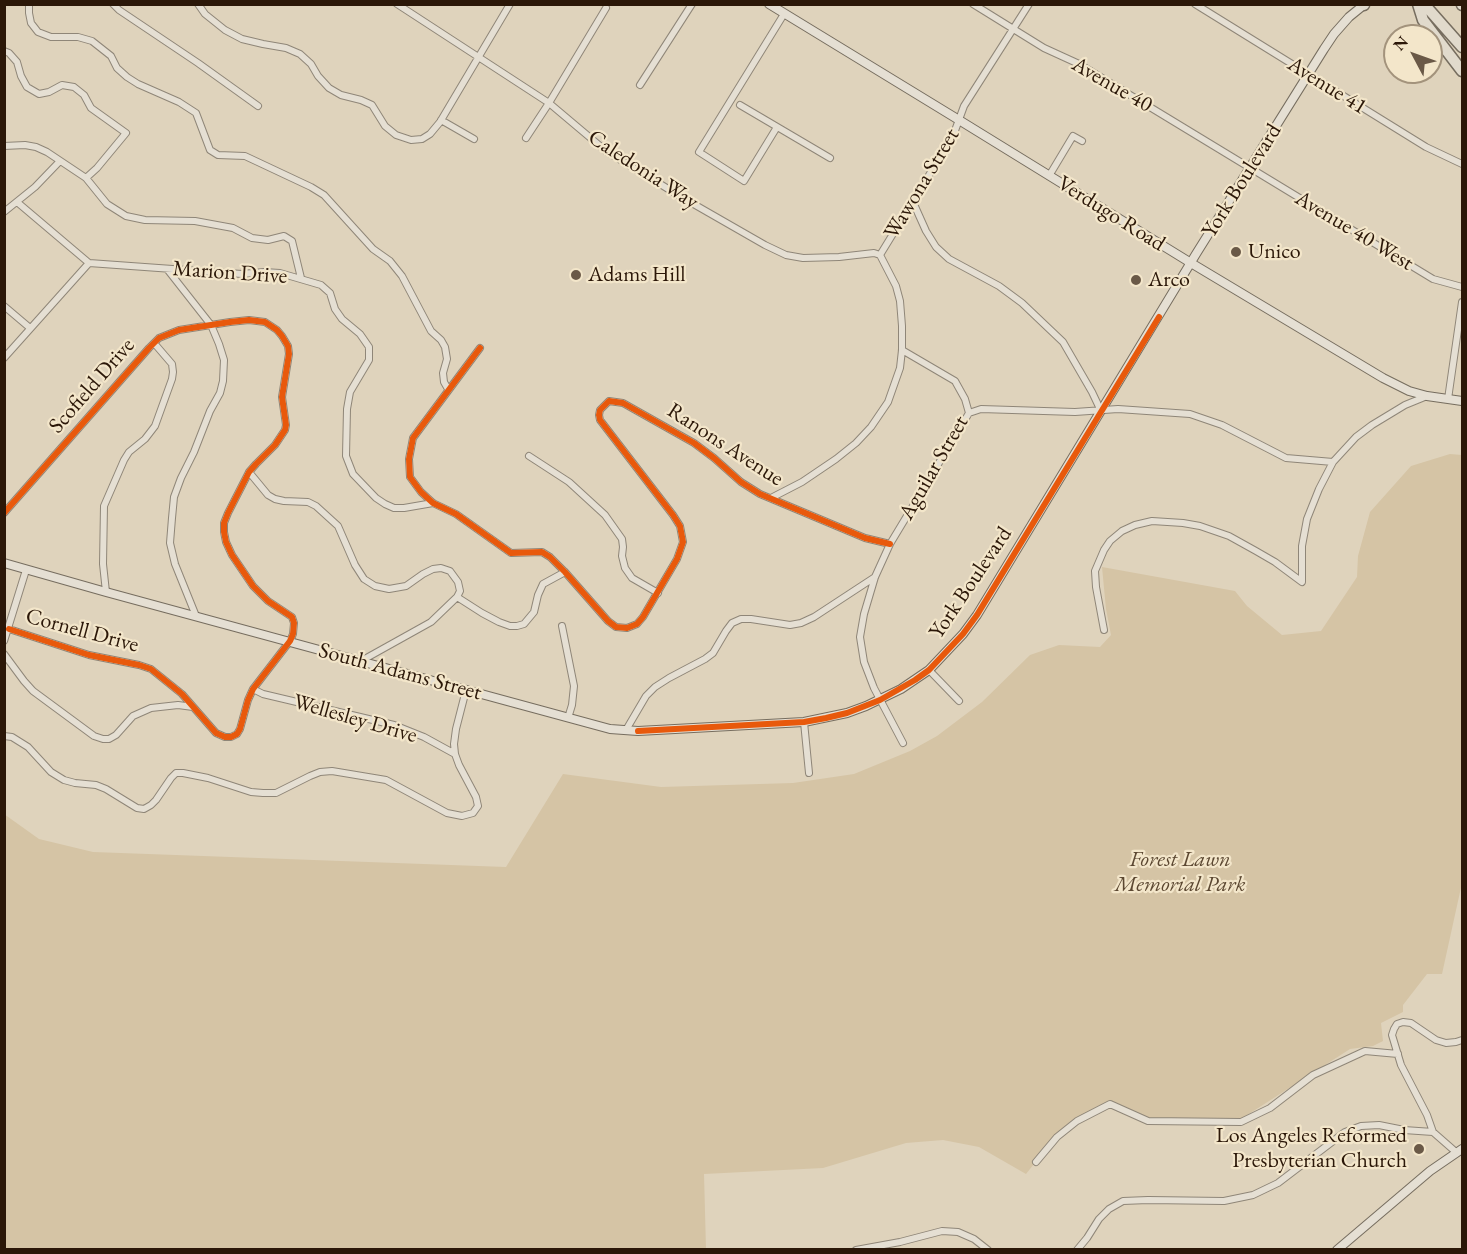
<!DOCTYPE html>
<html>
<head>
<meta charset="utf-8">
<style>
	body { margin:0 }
	#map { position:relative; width:1467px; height:1254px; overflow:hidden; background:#dfd3bc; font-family:"EB Garamond",serif }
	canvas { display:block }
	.frame { position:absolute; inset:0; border:6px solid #2b1708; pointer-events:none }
	.north { position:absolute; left:1383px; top:24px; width:60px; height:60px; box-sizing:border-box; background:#f3e6ca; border:2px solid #a3937c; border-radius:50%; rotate:311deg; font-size:16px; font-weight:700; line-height:24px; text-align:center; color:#2b1708 }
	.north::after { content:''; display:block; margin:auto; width:21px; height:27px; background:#6a5947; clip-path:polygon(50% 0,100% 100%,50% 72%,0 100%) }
</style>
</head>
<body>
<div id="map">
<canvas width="1467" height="1254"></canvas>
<div class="frame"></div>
<div class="north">N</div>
</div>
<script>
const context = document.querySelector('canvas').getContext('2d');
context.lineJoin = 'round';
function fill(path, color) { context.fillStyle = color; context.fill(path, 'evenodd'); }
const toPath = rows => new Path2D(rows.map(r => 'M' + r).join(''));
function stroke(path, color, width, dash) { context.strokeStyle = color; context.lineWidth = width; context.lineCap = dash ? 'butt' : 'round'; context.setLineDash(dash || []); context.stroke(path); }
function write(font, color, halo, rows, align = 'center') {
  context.font = font + ' "EB Garamond",serif'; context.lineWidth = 4.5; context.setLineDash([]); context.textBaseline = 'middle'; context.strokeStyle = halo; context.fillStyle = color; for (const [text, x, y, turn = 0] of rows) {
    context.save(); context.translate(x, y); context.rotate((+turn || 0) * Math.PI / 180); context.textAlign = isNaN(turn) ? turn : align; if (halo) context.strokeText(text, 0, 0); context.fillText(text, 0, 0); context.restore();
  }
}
const green = toPath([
	[1450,454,1462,455,1462,884,1460,892,1442,974,1427,974,1403,1005,1403,1012,1381,1023,1383,1041,1373,1046,1350,1049,1241,1119,1148,1119,1128,1108,1116,1104,1097,1109,1049,1145,1026,1174,979,1147,943,1140,906,1143,823,1168,704,1174,706,1249,5,1249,4,814,39,839,93,852,506,867,563,774,661,787,793,783,854,774,910,751,937,736,982,702,1030,655,1059,645,1100,647,1111,635,1106,609,1102,567,1235,591,1247,606,1282,635,1321,631,1357,577,1358,556,1370,512,1411,466]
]);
const street = toPath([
	[29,4,29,13,31,23,38,32,51,37,78,37,92,41,111,56,117,68,127,77,138,84,179,102,196,113,210,150,218,155,245,156,311,187,324,195,373,249,390,261,402,276,431,331,441,340,445,347,447,359,443,373,444,382,448,389],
	[113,4,119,10,198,63,258,106],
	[198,4,205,14,225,30,242,39,263,44,286,48,300,54,311,64,318,76,329,88,341,95,361,100,372,105,385,126,396,135,411,140,422,139,430,134,440,122,510,4],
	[397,4,549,103,606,151,683,198,765,245,786,255,803,258,839,257,874,253,880,255],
	[973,4,1044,48,1079,64,1433,279,1462,287],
	[1195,4,1426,147,1462,164],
	[4,51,9,53,17,62,21,76,27,87,39,94,49,92,62,85,74,87,84,95,91,108,126,133,97,168,86,178],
	[640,85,692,4],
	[740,105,830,158],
	[441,120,474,139],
	[777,127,744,181,699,152,784,14],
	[526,138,549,103,606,8],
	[4,146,25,145,36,147,47,152,86,178,107,204,126,216,145,220,195,221,233,228,252,238,268,240,284,236,292,241,301,278],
	[1049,176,1073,136,1082,141],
	[17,202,89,263,242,274,264,272,280,273,321,285,330,293,335,309,342,319,360,334,369,347,369,360,350,392,347,409,346,456,353,474,376,498,385,504,394,508,404,508,433,503],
	[913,202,926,231,936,247,949,259,999,286,1022,303,1063,342,1092,392,1101,411],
	[4,212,35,187,60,161],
	[167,269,211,325,219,344,224,360,223,381,220,393,210,411,194,452,181,478,174,497,172,518,170,543,175,564,196,616],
	[4,306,30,328],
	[480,348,413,438,409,459,410,477,421,492,433,503,456,514,511,553,542,552,550,557,565,572,608,621,616,627,627,628,637,624,643,617,677,559,683,542,680,526,673,515,600,420,599,415,600,410,609,401,623,403,694,443,714,458,741,482,760,494,865,538,890,544],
	[902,350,955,381,965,399,969,413,890,544,875,577,864,614,860,637,864,662,874,688,903,743],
	[4,358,89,263],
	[1448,399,1462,302],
	[969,413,981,409,1075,412,1118,409,1190,414,1222,425,1286,458,1333,462],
	[529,456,569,482,605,515,622,539,623,547,622,556,625,568,632,578,658,593],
	[249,472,268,495,275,499,284,501,308,502,316,506,338,526,355,565,364,579,375,586,389,589,406,586,423,574,433,569,441,568,450,571,458,582,460,591,457,597],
	[771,498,802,482,836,459,856,443,871,427,888,402,900,368,902,350,902,326,900,301,896,286,880,255,953,136,964,106,1029,4],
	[4,513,149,348,159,338,179,330,230,322,249,320,265,322,277,330,282,336,288,346,289,354,282,397,286,425,285,430,275,445,256,464,249,472,228,513,224,523,224,532,226,542,232,555,253,586,268,601,292,617,294,623,293,634,290,641,253,689,248,700,240,729,237,734,231,737,225,737,216,733,182,694,151,669,139,665,89,655,9,629],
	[106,592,103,564,104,506,124,460,129,452,145,439,155,426,172,379,173,372,172,364,154,343],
	[562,626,574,686,572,705,568,718],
	[1104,630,1096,587,1095,571,1104,550,1110,541,1122,531,1135,525,1152,521,1183,523,1200,526,1229,536,1256,551,1275,562,1302,582,1302,546,1307,519,1319,489,1333,462,1356,437,1372,425,1405,405,1427,396],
	[4,641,26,570],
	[4,654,24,681,33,691,94,736,103,739,109,739,116,735,133,716,151,708,178,705,193,707],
	[361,661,431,622,457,597,482,613,499,622,510,626,517,626,524,624,534,612,538,595,543,584,565,572],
	[929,670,959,701],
	[253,689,263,694,394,725,424,737,455,754],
	[804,722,809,773],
	[626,730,646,696,655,687,669,678,705,659,713,653,726,631,732,623,741,619,751,619,790,625,801,623,814,617,875,577],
	[4,736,12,737,28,747,51,772,64,780,75,783,96,785,106,789,137,808,144,809,151,805,156,800,171,778,176,773,183,773,208,778,251,792,263,793,276,793,310,776,320,772,332,771,386,780,447,813,462,816,473,813,478,806,476,797,459,765,455,754,454,744,456,729,466,690],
	[1433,1132,1427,1115,1401,1065,1392,1035,1394,1029,1397,1024,1403,1022,1411,1023,1436,1040,1446,1043,1456,1042,1462,1040],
	[1036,1162,1057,1137,1077,1121,1110,1104,1148,1121,1241,1122,1270,1108,1313,1075,1365,1051,1398,1054],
	[856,1250,900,1242,942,1231,958,1232,974,1239,988,1250],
	[1077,1250,1087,1238,1099,1219,1109,1209,1123,1201,1148,1200,1224,1201,1253,1195,1278,1183,1345,1132,1361,1126,1379,1125,1404,1130,1433,1132,1457,1153]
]);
const secondary = toPath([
	[769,4,959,120,1191,263,1383,378,1409,391,1427,396,1462,401],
	[4,563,106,592,610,729,638,731,804,722,847,713,866,706,901,689,929,670,963,634,977,615,1196,254,1324,49,1334,34,1349,17,1365,4],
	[1337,1250,1430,1171,1462,1149]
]);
const highway = toPath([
	[1364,4,1364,5],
	[1418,4,1423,20,1462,71],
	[1424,4,1462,47],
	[1462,4,1462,5]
]);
const cycleway = toPath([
	[480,348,413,438,409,459,410,477,421,492,433,503,456,514,511,553,542,552,550,557,565,572,608,621,616,627,627,628,637,624,643,617,677,559,683,542,680,526,673,515,600,420,599,415,600,410,609,401,623,403,694,443,714,458,741,482,760,494,865,538,890,544],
	[4,513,149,348,159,338,179,330,230,322,249,320,265,322,277,330,282,336,288,346,289,354,282,397,286,425,285,430,275,445,256,464,249,472,228,513,224,523,224,532,226,542,232,555,253,586,268,601,292,617,294,623,293,634,290,641,253,689,248,700,240,729,237,734,231,737,225,737,216,733,182,694,151,669,139,665,89,655,9,629],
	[638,731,804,722,826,718,847,713,880,700,915,680,929,670,963,634,977,615,1159,317]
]);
const markers = [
	[1236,252,6,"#6a5947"],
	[576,275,6,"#6a5947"],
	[1136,280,6,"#6a5947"],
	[1419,1149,6,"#6a5947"]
];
const streetNames = [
	["Avenue 40",1112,85,30],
	["Avenue 41",1327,86,32],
	["Caledonia Way",643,170,33],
	["York Boulevard",1242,181,-58],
	["Wawona Street",922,184,-59],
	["Verdugo Road",1111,214,32],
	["Avenue 40 West",1354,231,31],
	["Marion Drive",230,273,4],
	["Scofield Drive",92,386,-49],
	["Ranons Avenue",725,445,33],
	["Aguilar Street",934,468,-60],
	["York Boulevard",971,583,-56],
	["Cornell Drive",82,631,15],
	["South Adams Street",400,672,15],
	["Wellesley Drive",355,719,16]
];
const poiNames = [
	["Unico",1248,252],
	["Adams Hill",588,275],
	["Arco",1148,280],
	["Los Angeles Reformed",1407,1136,"right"],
	["Presbyterian Church",1407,1161,"right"]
];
const parkNames = [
	["Forest Lawn",1180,860],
	["Memorial Park",1180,885]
];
fill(green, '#d5c4a5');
stroke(street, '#8f8678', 8);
stroke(secondary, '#766d5f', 10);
stroke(highway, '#766d5f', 13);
stroke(street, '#e5dfd3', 6);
stroke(secondary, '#e5dfd3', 8);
stroke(highway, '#e1dacc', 10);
stroke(cycleway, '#e8590c', 6);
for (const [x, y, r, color] of markers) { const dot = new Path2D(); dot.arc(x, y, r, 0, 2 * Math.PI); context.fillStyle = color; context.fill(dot); stroke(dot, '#f3e6ca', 2); }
write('22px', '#2b1708', '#f3e6ca', streetNames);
write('22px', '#2b1708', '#f3e6ca', poiNames, 'left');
write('italic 22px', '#5b4731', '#f3e6ca', parkNames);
</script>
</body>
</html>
